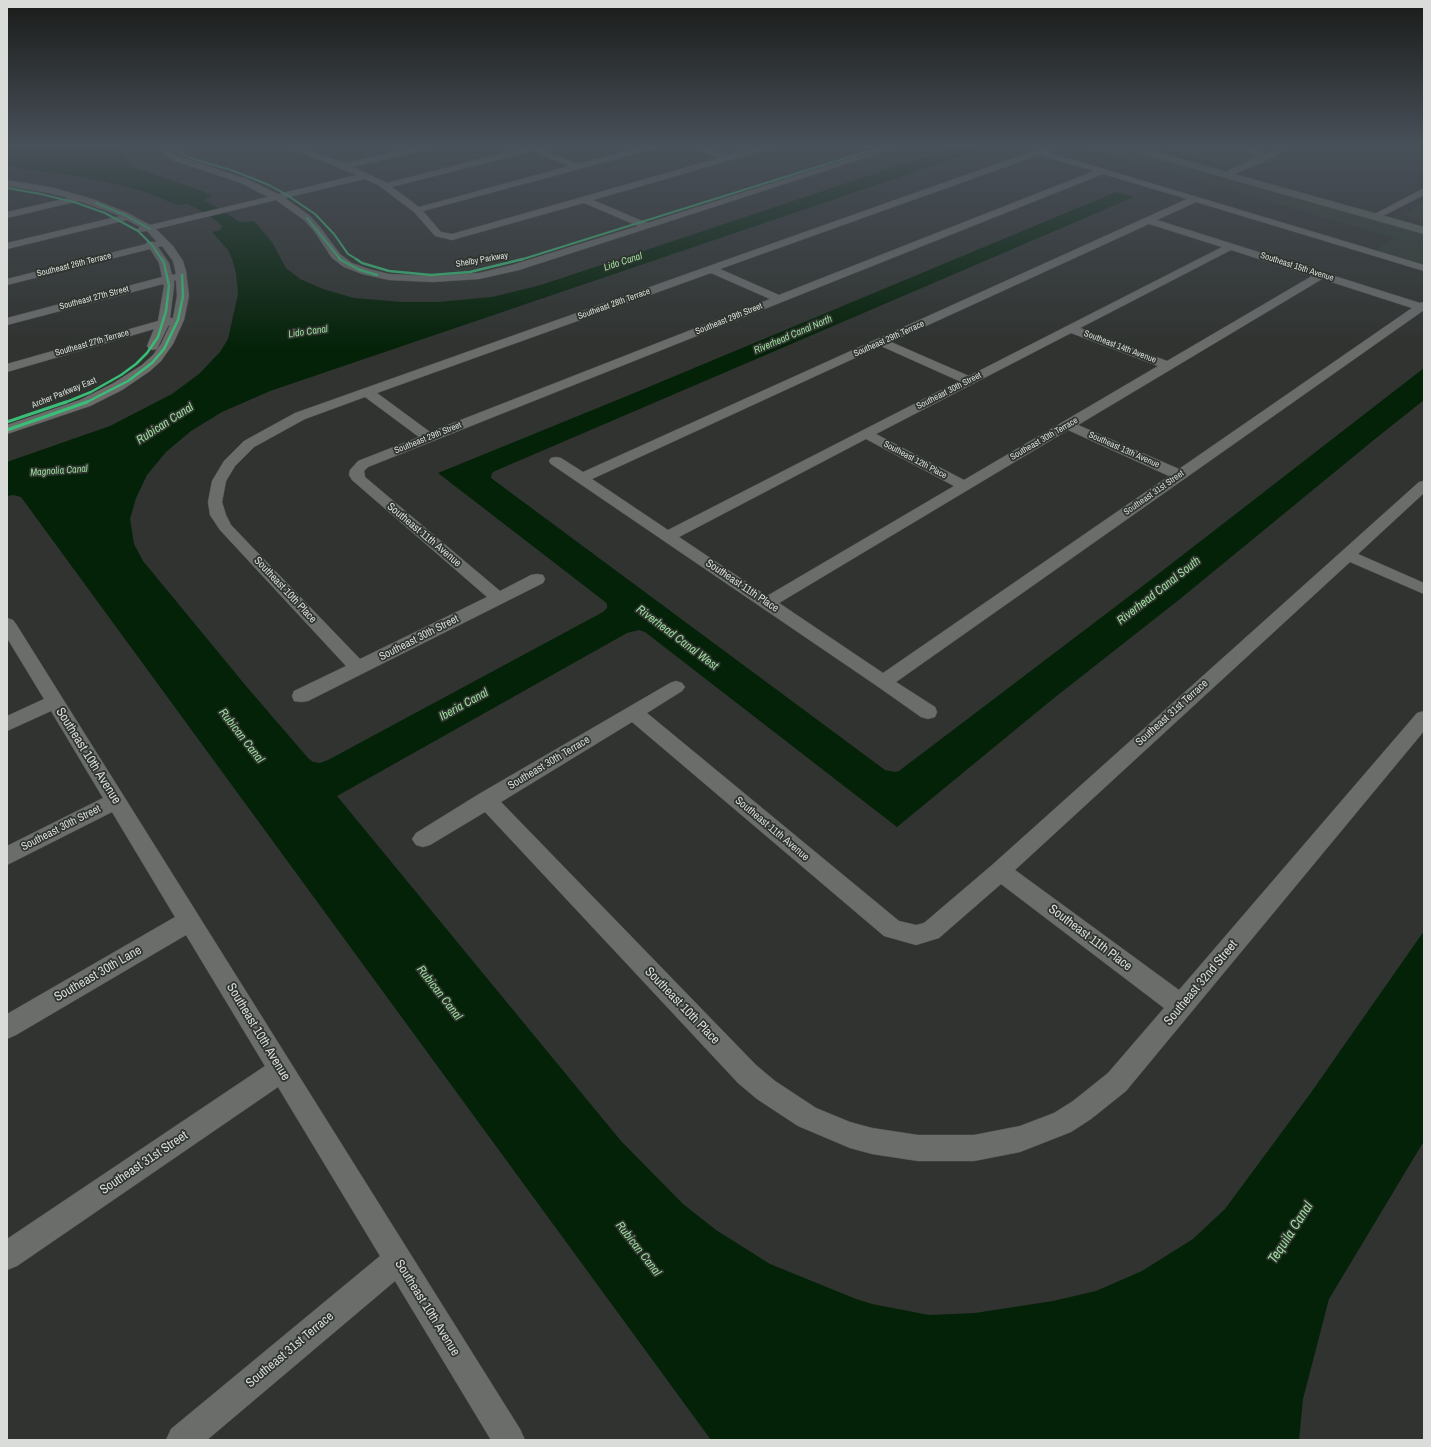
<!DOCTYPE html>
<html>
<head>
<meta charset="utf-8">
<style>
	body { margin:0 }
	#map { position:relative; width:1431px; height:1447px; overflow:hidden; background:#303330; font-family:"Archivo Narrow",sans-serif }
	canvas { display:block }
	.frame { position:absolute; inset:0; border:8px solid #d9dcd9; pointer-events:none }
</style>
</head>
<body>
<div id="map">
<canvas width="1431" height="1447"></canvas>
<div class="frame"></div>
</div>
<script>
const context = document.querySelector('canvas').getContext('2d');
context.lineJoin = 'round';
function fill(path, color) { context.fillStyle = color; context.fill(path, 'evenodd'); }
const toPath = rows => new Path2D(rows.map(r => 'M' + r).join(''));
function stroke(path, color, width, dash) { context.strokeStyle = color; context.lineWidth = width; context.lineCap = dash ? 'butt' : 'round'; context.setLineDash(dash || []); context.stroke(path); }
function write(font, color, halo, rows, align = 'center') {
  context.font = font + ' "Archivo Narrow",sans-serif'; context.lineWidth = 3.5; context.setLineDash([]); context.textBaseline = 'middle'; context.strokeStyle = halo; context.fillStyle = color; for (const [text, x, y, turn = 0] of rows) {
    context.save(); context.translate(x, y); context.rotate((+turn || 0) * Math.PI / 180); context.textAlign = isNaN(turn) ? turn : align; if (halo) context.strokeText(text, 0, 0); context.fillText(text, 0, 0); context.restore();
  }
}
const built = toPath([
	[1077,146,1119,146,1424,232,1424,265,1375,250,1395,238],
	[1155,146,1238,146,1273,155,1238,169],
	[1423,203,1424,221,1403,215]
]);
const water = toPath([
	[10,146,123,146,123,158,132,167,202,191,212,196,204,200,218,208,217,210,222,213,227,214,240,222,253,221,256,223,272,242,286,268,300,279,323,289,354,298,402,302,438,302,492,297,541,285,958,146,991,146,270,391,222,412,191,431,166,452,147,475,136,498,130,519,134,544,143,561,246,686,308,758,313,762,320,763,328,760,603,612,607,608,607,604,604,601,438,473,627,396,1116,192,1134,197,495,471,492,473,491,478,885,770,895,772,899,771,1144,585,1424,368,1424,400,1375,439,1180,599,1054,698,897,827,645,632,639,630,627,633,337,796,621,1141,683,1204,716,1230,770,1264,856,1299,872,1304,929,1315,975,1313,1053,1301,1096,1291,1142,1271,1193,1239,1225,1209,1310,1094,1424,931,1424,1141,1329,1299,1303,1399,1299,1440,711,1440,21,497,13,495,7,496,7,462,110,426,172,394,199,374,220,352,228,339,238,294,236,273,232,259,228,250,212,232,220,230,222,226,211,217,213,215,208,212,203,212,188,204,177,205,145,192,116,184,76,176,7,166,7,147]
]);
const minor = toPath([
	[161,146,169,146,171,151,178,156,247,179,278,194,357,175,284,146,296,146,346,163,419,146,434,146,433,148,353,167,387,183,529,146,545,146,541,149,578,164,645,146,659,146,658,148,423,211,441,232,452,234,719,158,689,146,701,146,728,155,760,146,773,146,772,148,593,200,647,223,889,146,902,146,519,270,479,279,433,282,389,280,362,274,344,267,332,258,314,231,304,220,276,200,156,229,173,246,183,261,186,271,189,296,184,320,173,344,161,361,150,371,122,390,90,406,7,434,7,425,80,400,112,384,142,365,153,355,161,344,170,325,168,326,157,349,153,350,149,349,147,346,154,329,7,372,7,364,158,321,164,286,163,284,7,325,7,318,162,277,159,263,150,249,7,285,7,279,146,244,147,242,157,242,147,231,138,232,136,230,140,227,127,220,7,249,7,243,120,216,79,201,7,218,7,212,68,198,49,193,7,186,7,180,50,187,93,199,128,213,150,225,268,197,241,183,172,160,164,154,161,146],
	[532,151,569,166,419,207,392,187,532,151],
	[365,179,378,185,414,212,435,236,452,240,584,203,638,226,512,265,479,273,433,276,389,274,369,269,352,263,340,254,320,227,310,216,285,198,365,179],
	[162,246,173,261,176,274,172,275,169,263,158,247,162,246],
	[176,280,177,296,173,318,170,318,174,286,174,281,176,280],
	[1047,146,1059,146,1047,152,1424,265,1424,271,1196,202,1157,220,1420,303,1424,302,1424,310,896,682,935,707,937,712,935,717,928,719,921,717,877,686,551,464,549,461,551,458,556,457,561,458,583,472,1187,199,1103,174,368,467,364,471,365,477,500,591,531,575,537,574,543,575,545,579,543,583,308,701,301,702,294,701,292,696,294,691,346,666,220,530,210,515,208,502,212,481,224,461,244,441,295,413,1047,146],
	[1039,155,1094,171,779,295,720,269,1039,155],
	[1149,224,1222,247,969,376,891,342,1149,224],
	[1231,250,1312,276,1167,361,1080,328,1231,250],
	[711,273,770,299,430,432,377,393,711,273],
	[1322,279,1412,308,1179,469,1078,425,1322,279],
	[1071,333,1158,366,964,480,876,434,1071,333],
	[881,346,959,381,668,530,592,479,881,346],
	[365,397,419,437,358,461,350,470,349,475,352,480,487,597,360,659,231,525,226,515,222,502,226,481,235,466,254,447,305,419,365,397],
	[1068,430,1169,476,883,673,779,603,1068,430],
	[866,439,954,486,767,596,679,537,866,439],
	[1228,146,1242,146,1267,153,1283,146,1294,146,1272,158,1232,175,1228,172,1229,170,1260,156,1228,146],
	[1368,146,1386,146,1382,148,1372,148,1368,146],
	[1424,188,1424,195,1377,219,1371,219,1369,217,1424,188],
	[1424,481,1424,493,1358,554,1424,583,1424,594,1350,562,1015,870,1179,990,1417,713,1424,711,1424,731,1126,1091,1091,1119,1071,1132,1020,1152,974,1161,918,1161,872,1154,850,1148,798,1126,757,1099,738,1083,485,812,430,845,423,847,416,845,412,839,416,833,479,794,670,683,676,681,682,683,685,687,682,691,647,713,899,921,916,925,924,923,992,865,1419,482,1424,481],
	[632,722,884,936,916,945,939,938,1001,884,1164,1008,1108,1073,1073,1101,1054,1113,1020,1126,974,1135,918,1135,872,1128,850,1122,816,1108,775,1081,756,1065,501,802,632,722],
	[7,618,13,620,16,624,520,1429,525,1440,491,1440,395,1281,207,1440,166,1440,171,1429,380,1256,278,1087,17,1266,7,1270,7,1239,265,1066,186,935,16,1035,7,1039,7,1014,175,917,112,812,7,865,7,846,103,798,51,711,7,731,7,716,44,699,7,638,7,618]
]);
const major = toPath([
	[1118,146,1134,146,1424,227,1424,234,1120,148,1118,146]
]);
const cyclewayFar2 = toPath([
	[176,146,178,151,187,157,234,171,269,185,287,195,315,214,334,234,348,254,358,260],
	[7,188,41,194,77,203,105,213,138,231,152,245,162,260],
	[96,203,125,215,150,229],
	[307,218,341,260],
	[520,260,884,146]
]);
const cyclewayFar1 = toPath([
	[339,259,360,270,377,275],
	[356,259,362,263,389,271,431,275,470,272,523,259],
	[64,403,91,392,121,375,136,364,147,353,158,337,166,311,169,286,164,263,162,259],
	[85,403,128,381,152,363,164,349,178,320,183,296,182,275]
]);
const cycleway = toPath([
	[7,422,66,402],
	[7,430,87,402]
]);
const farStreetnames = [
	["Shelby Parkway",482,260,-10],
	["Southeast 26th Terrace",74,265,-14],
	["Southeast 15th Avenue",1297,267,18],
	["Southeast 27th Street",94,298,-15],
	["Southeast 28th Terrace",614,304,-20],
	["Southeast 29th Street",729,319,-22],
	["Southeast 29th Terrace",889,339,-24],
	["Southeast 27th Terrace",92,343,-16],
	["Southeast 14th Avenue",1120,347,21],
	["Southeast 30th Street",949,391,-27],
	["Archer Parkway East",64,393,-22],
	["Southeast 29th Street",428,438,-22],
	["Southeast 30th Terrace",1044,439,-30],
	["Southeast 13th Avenue",1124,450,24],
	["Southeast 12th Place",915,460,28],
	["Southeast 31st Street",1154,493,-35]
];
const farWaternames = [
	["Lido Canal",623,262,-18],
	["Lido Canal",308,332,-8],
	["Riverhead Canal North",793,335,-23],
	["Magnolia Canal",59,471,-4]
];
const streetNames = [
	["Southeast 11th Avenue",424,535,40],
	["Southeast 11th Place",742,586,34],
	["Southeast 10th Place",285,590,47],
	["Southeast 30th Street",419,638,-27],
	["Southeast 31st Terrace",1172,713,-42],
	["Southeast 30th Terrace",549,763,-31],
	["Southeast 30th Street",61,828,-27],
	["Southeast 11th Avenue",772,829,40]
];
const waterNames = [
	["Rubican Canal",165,424,-33],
	["Riverhead Canal South",1159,591,-38],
	["Riverhead Canal West",677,638,37],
	["Iberia Canal",464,705,-29],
	["Rubican Canal",241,736,52],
	["Rubican Canal",439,993,52],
	["Rubican Canal",638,1249,52]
];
const nearStreetnames = [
	["Southeast 10th Avenue",88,756,58],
	["Southeast 11th Place",1090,938,37],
	["Southeast 30th Lane",98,974,-30],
	["Southeast 32nd Street",1201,983,-50],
	["Southeast 10th Place",682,1006,46],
	["Southeast 10th Avenue",258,1032,59],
	["Southeast 31st Street",144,1163,-34],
	["Southeast 10th Avenue",427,1308,58],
	["Southeast 31st Terrace",290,1350,-40]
];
const nearWaternames = [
	["Tequila Canal",1291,1233,-57]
];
fill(built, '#323b33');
fill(water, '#042208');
stroke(minor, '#4f514f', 1);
stroke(major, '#4f514f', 1);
fill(minor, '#6b6d6b');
fill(major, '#616a62');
stroke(cyclewayFar2, '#3abd76', 2);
stroke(cyclewayFar1, '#3abd76', 2.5);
stroke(cycleway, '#3abd76', 3);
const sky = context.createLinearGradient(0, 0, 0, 349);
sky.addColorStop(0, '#1a1c1a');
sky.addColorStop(0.42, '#485059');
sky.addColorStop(1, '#48505900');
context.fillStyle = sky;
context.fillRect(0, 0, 1431, 349);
write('9px', '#d9dcd9', '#2f342f', farStreetnames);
write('italic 10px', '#9bde9d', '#2f342f', farWaternames);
write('11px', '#d9dcd9', '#2f342f', streetNames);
write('italic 12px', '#9bde9d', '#2f342f', waterNames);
write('13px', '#d9dcd9', '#2f342f', nearStreetnames);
write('italic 14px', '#9bde9d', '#2f342f', nearWaternames);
</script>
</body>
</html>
